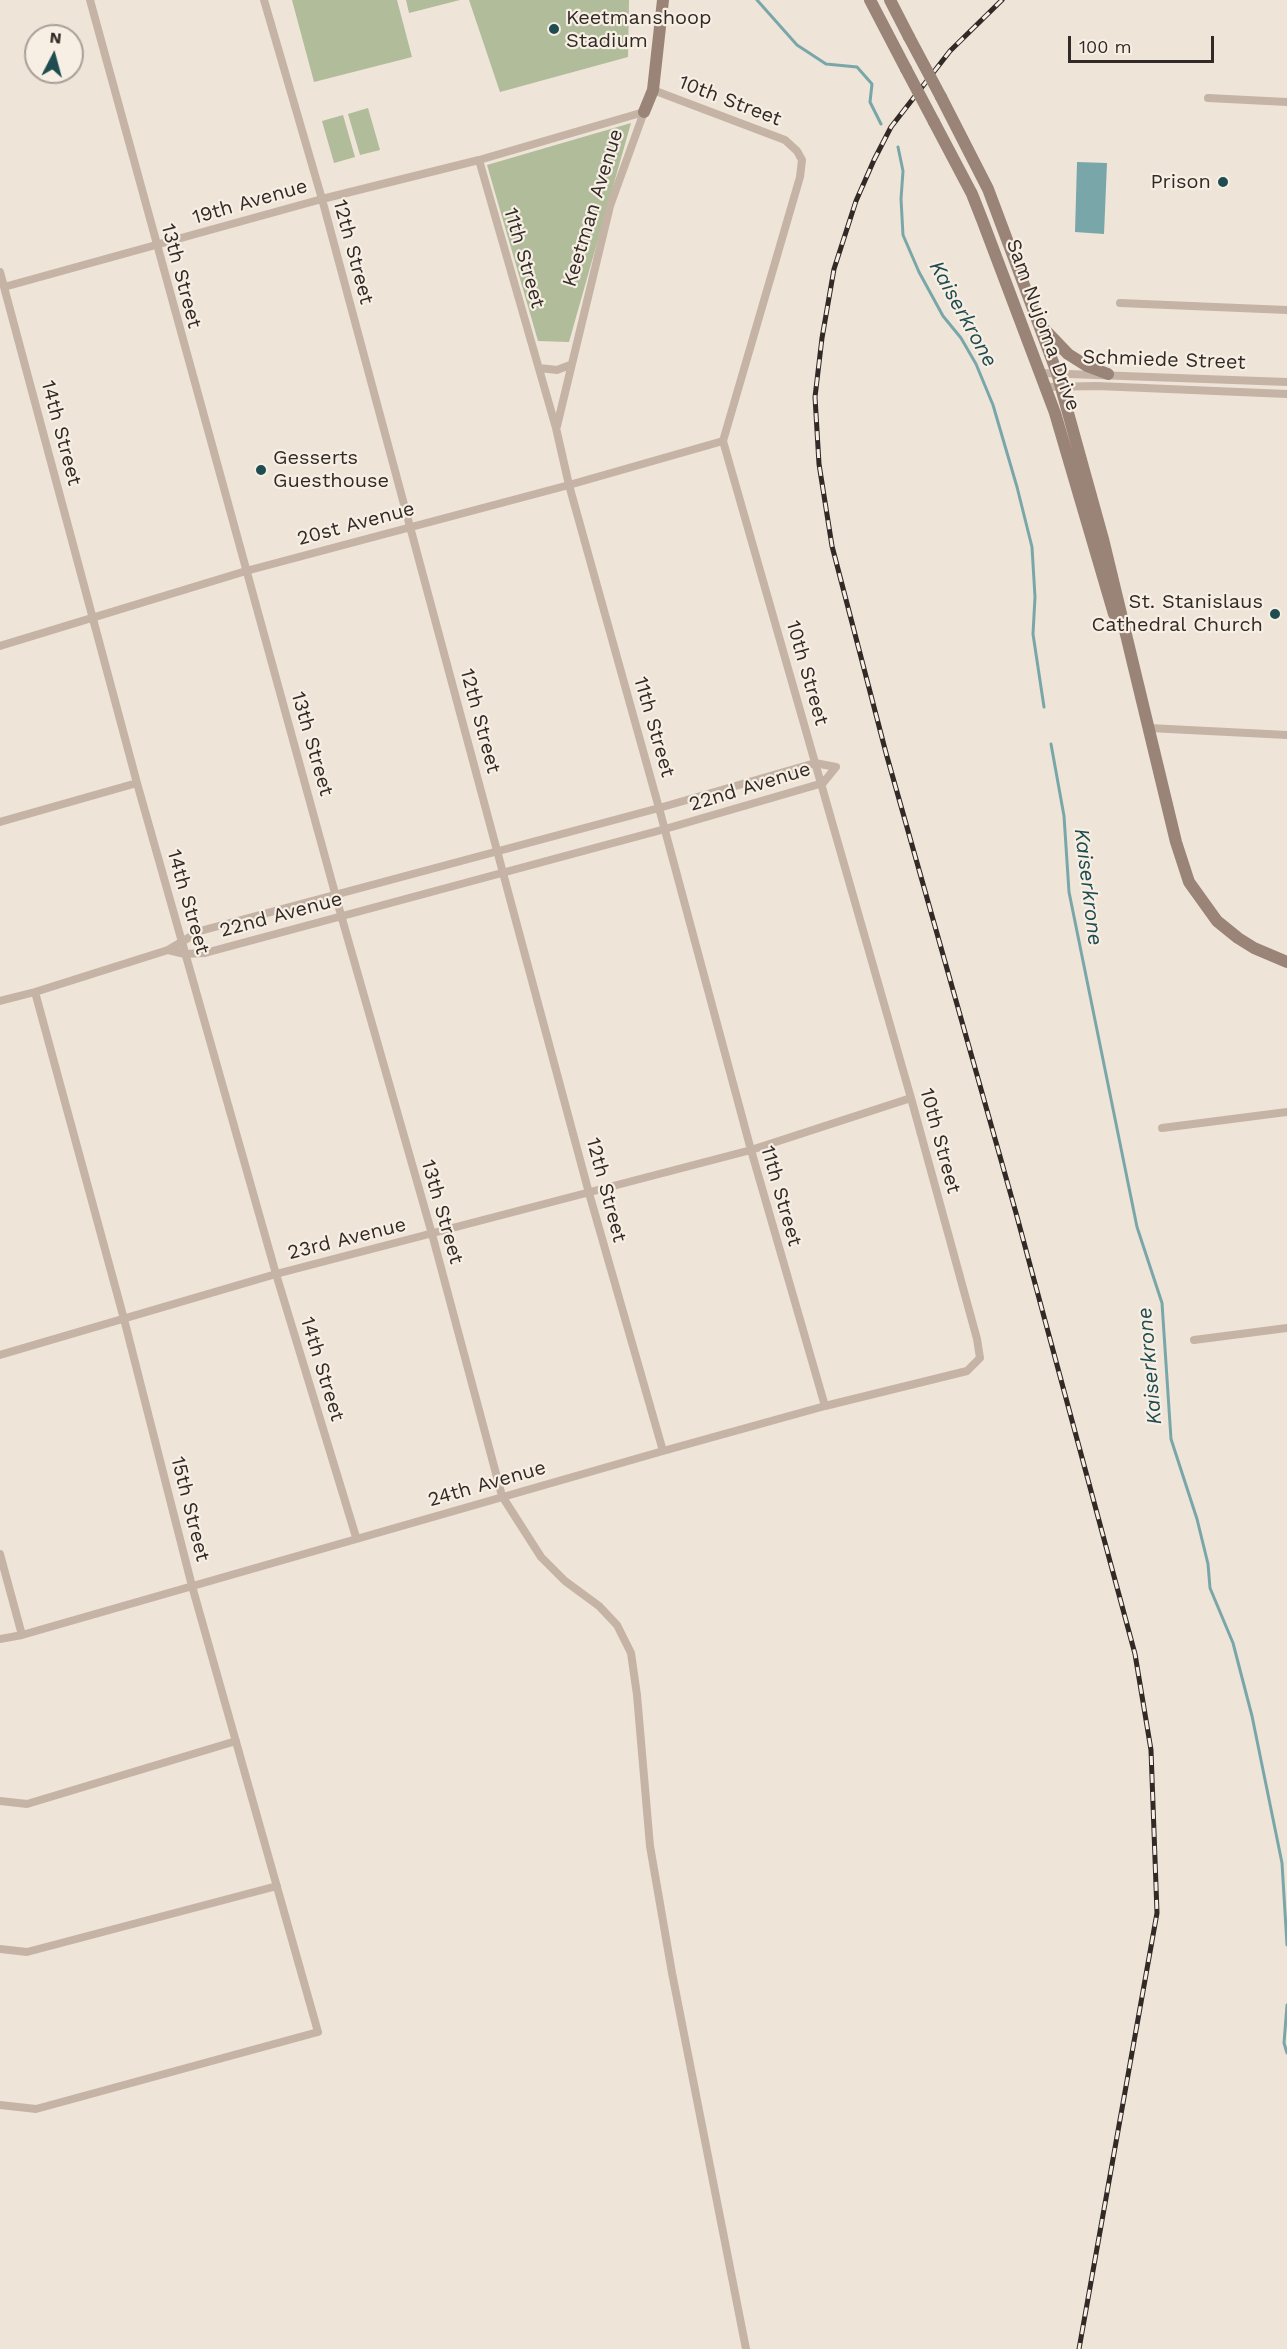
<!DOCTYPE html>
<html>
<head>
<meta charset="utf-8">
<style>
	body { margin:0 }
	#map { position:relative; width:1287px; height:2349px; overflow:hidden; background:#efe4d8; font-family:"Work Sans",sans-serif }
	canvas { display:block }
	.north { position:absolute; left:24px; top:24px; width:60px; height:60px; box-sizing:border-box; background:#f7eee4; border:2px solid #a8a098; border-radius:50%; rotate:6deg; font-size:16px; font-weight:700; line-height:24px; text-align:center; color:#322a26 }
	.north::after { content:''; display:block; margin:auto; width:21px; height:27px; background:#1f4c50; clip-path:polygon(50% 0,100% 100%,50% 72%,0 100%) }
	.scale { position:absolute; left:1068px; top:36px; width:146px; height:27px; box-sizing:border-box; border:3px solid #322a26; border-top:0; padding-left:8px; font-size:18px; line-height:21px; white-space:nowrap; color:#322a26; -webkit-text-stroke:4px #f7eee4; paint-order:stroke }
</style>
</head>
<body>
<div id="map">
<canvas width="1287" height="2349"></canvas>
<div class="north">N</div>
<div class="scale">100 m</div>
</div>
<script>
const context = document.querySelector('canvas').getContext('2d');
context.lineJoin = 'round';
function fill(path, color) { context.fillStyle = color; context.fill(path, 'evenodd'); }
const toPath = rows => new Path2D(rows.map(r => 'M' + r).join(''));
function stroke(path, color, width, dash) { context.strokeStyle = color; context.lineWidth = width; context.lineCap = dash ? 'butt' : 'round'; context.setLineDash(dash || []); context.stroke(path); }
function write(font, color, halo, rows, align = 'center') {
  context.font = font + ' "Work Sans",sans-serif'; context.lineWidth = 4.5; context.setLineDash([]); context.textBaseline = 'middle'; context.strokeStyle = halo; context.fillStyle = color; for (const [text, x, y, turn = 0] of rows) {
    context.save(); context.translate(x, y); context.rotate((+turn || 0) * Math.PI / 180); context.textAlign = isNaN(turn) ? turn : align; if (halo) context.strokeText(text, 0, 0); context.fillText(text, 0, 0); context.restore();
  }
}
const green = toPath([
	[292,0,397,0,412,57,314,82],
	[406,0,460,0,409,13],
	[469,0,629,0,628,57,500,92],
	[368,108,380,150,360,155,348,114],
	[343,115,355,157,334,163,322,121],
	[631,123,569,342,538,341,487,165]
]);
const water = toPath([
	[1077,162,1107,163,1104,234,1075,232]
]);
const stream = toPath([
	[757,0,797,45,826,64,857,67,872,84,870,102,881,124],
	[898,147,903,171,901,199,903,235,919,272,943,316,961,338,976,364,993,405,1017,487,1032,547,1035,597,1033,634,1044,707],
	[1051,744,1064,816,1069,892,1137,1227,1162,1303,1171,1439,1197,1519,1208,1564,1210,1588,1233,1643,1252,1716,1282,1863,1287,1945],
	[1287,2005,1284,2043,1287,2053]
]);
const street = toPath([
	[90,0,341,915,432,1234,502,1496,541,1557,565,1581,599,1606,617,1625,631,1653,637,1695,650,1846,672,1973,746,2349],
	[264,0,322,199,589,1193,663,1451],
	[1208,98,1287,102],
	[479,160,556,428,569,485,659,808,751,1150,825,1406],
	[0,272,137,783,276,1274,356,1537],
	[4,287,322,199,479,160,644,112],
	[1120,303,1287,310],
	[539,368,557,370,570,365],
	[1041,373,1287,382],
	[1045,387,1097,386,1287,394],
	[557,426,610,206,644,112],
	[0,646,246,571,569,485,723,441],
	[1149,728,1287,735],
	[0,822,137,783],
	[0,1001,35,992,168,950,200,931,659,808,815,763,836,767,823,783,665,829,205,953,185,954,168,950],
	[1162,1128,1287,1112],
	[1194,1340,1287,1328],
	[0,1355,276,1274,751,1150,911,1098],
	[0,1554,22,1635],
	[0,1639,22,1635,663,1451,825,1406,967,1371,980,1358,977,1339,911,1098,723,441,800,177,802,160,797,151,785,140,653,90],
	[0,1801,27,1804,236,1741],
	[0,1949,27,1952,277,1886],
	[0,2105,36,2109,318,2032,192,1586,124,1319,35,992]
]);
const secondary = toPath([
	[870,0,906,69],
	[890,0,909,37],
	[941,97,988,189,1057,373,1103,539,1176,842,1189,882,1217,921,1238,938,1254,948,1287,962],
	[644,112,653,90,663,0],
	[934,122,972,194,983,222,1055,413,1114,614],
	[1045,330,1068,354,1087,366,1108,374]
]);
const rail = toPath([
	[1002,0,950,51,891,127,874,160,856,201,834,269,822,338,815,397,819,464,832,546,886,753,1016,1213,1135,1654,1151,1750,1157,1913,1079,2349]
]);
const secondaryBridge = toPath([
	[909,37,941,97],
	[906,69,934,122]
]);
const markers = [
	[554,29,6,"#1f4c50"],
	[1223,182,6,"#1f4c50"],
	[261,470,6,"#1f4c50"],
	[1275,614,6,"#1f4c50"]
];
const poiNames = [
	["Keetmanshoop",566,18],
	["Stadium",566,41],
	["Prison",1211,182,"right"],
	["Gesserts",273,458],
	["Guesthouse",273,481],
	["St. Stanislaus",1263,602,"right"],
	["Cathedral Church",1263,625,"right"]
];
const streetNames = [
	["10th Street",730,101,21],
	["19th Avenue",250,202,-16],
	["Keetman Avenue",593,208,-73],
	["12th Street",353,252,75],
	["11th Street",524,258,74],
	["13th Street",181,276,75],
	["Sam Nujoma Drive",1043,325,70],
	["Schmiede Street",1164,360,2],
	["14th Street",61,433,75],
	["20st Avenue",356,524,-15],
	["10th Street",807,673,74],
	["12th Street",480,721,75],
	["11th Street",654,727,74],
	["13th Street",312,744,74],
	["22nd Avenue",750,787,-17],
	["14th Street",188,902,74],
	["22nd Avenue",281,915,-15],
	["10th Street",940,1141,75],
	["12th Street",606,1190,75],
	["11th Street",781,1196,74],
	["13th Street",442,1212,74],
	["23rd Avenue",347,1239,-14],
	["14th Street",322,1369,73],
	["24th Avenue",487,1484,-16],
	["15th Street",190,1509,76]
];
const waterNames = [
	["Kaiserkrone",963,314,61],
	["Kaiserkrone",1088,887,83],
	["Kaiserkrone",1150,1366,-95]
];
fill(green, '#b0bc9a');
fill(water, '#79a7a9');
stroke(stream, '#79a7a9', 3);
stroke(street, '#c5b4a5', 8);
stroke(secondary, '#998477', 12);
stroke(rail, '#322a26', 5);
stroke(rail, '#f7eee4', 3, [9]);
stroke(secondaryBridge, '#998477', 12);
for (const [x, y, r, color] of markers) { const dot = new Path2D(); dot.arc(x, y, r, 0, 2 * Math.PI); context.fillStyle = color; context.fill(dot); stroke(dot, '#f7eee4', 2); }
write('20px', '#322a26', '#f7eee4', poiNames, 'left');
write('20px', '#322a26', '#f7eee4', streetNames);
write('italic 21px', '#1f4c50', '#f7eee4', waterNames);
</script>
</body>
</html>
